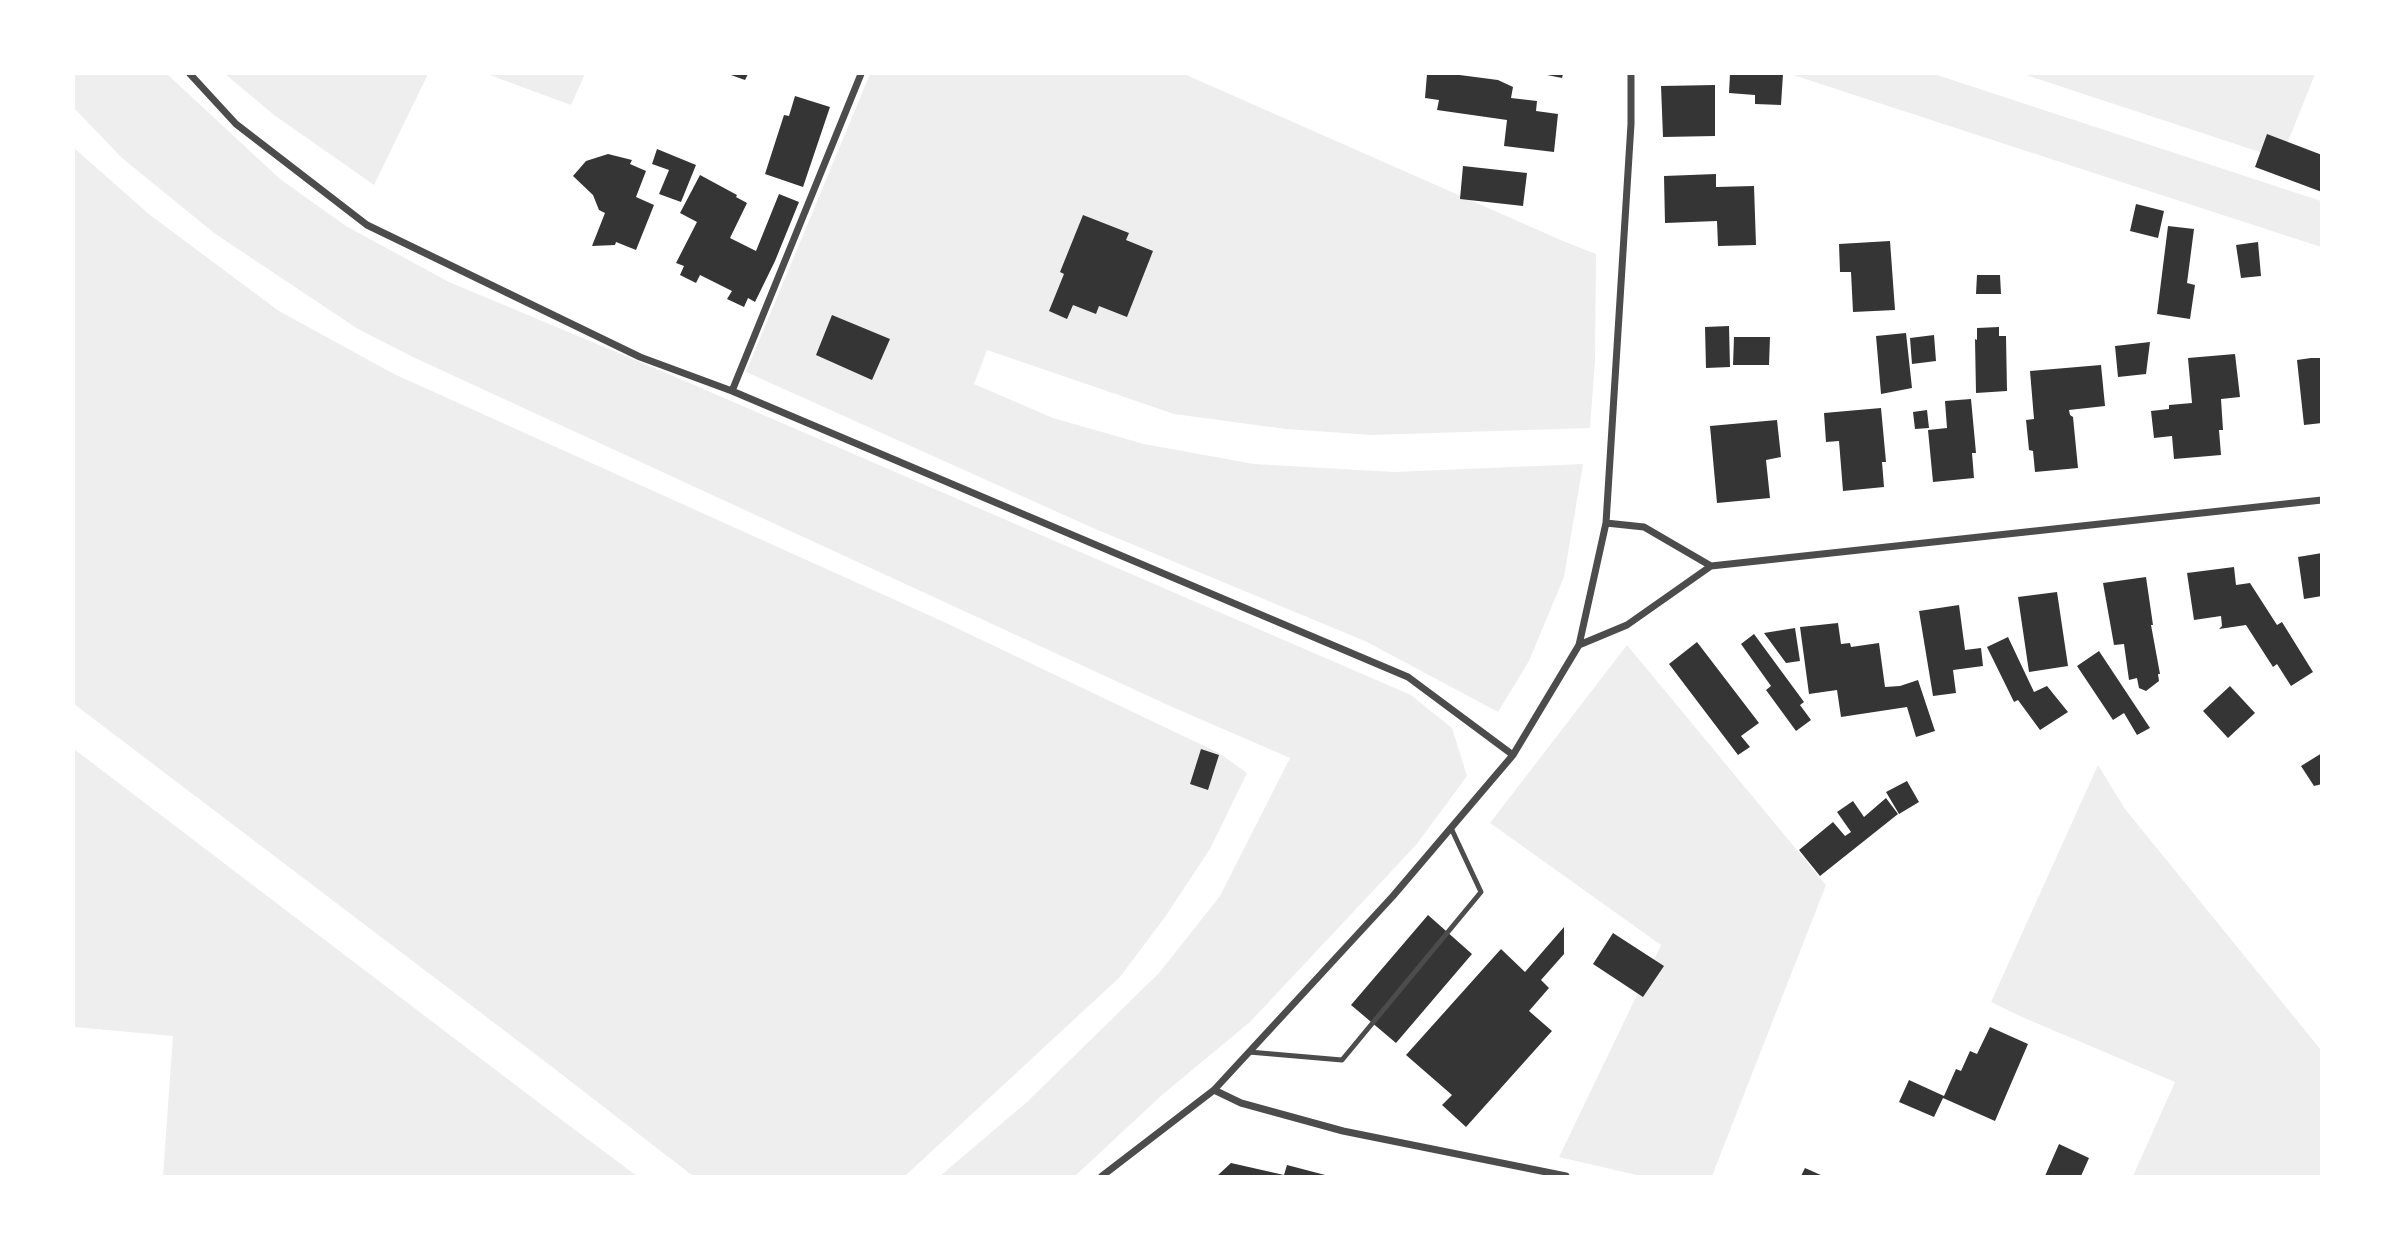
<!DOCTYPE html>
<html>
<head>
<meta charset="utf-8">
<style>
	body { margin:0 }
	#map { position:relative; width:2395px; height:1250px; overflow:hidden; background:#fff; font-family:"Source Sans 3",sans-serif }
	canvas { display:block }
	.frame { position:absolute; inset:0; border:75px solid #fff; pointer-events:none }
</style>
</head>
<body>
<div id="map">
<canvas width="2395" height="1250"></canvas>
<div class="frame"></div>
</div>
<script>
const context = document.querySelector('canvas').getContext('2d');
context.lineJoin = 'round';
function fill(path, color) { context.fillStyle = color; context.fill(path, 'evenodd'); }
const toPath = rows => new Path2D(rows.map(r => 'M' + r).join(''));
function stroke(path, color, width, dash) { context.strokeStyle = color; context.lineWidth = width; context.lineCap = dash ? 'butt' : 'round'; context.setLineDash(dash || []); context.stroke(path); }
const green = toPath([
	[74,74,167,74,280,179,346,226,449,282,664,372,1411,695,1452,728,1467,776,1416,845,1250,1022,1162,1095,1075,1176,940,1176,1027,1102,1159,973,1220,896,1290,758,1170,706,415,358,358,329,214,233,122,158,74,108],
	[225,74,428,74,374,185,274,115],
	[487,74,585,74,571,105],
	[870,74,1184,74,1563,241,1596,254,1595,361,1590,428,1372,435,1286,429,1174,414,987,350,974,384,1053,418,1144,444,1254,464,1394,472,1583,464,1564,577,1529,661,1498,712,1367,642,1093,528,746,372],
	[1790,74,1934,74,2321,201,2321,247],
	[2023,74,2315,74,2281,159],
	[74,148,150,215,279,311,394,374,944,622,1219,753,1247,773,1210,849,1165,917,1120,977,905,1176,693,1176,547,1063,74,704],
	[1627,645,1826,885,1712,1176,1641,1176,1559,1157,1661,945,1490,823],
	[74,749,555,1115,637,1176,163,1176,173,1036,74,1027],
	[2098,765,2125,809,2321,1050,2321,1176,2133,1176,2175,1082,2022,1017,1991,1002]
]);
const building = toPath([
	[728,74,748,74,745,80],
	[1427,74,1452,74,1498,80,1513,87,1511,98,1537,101,1536,111,1558,114,1554,152,1504,146,1507,120,1437,110,1439,100,1425,98],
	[1542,74,1563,74,1562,78],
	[1730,74,1783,74,1781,105,1755,104,1755,95,1729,93],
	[1715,85,1715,136,1663,137,1661,86],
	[795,96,830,107,803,187,765,174,784,115,789,116],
	[2267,134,2322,155,2322,192,2255,167],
	[657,149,696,165,681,202,659,194,669,170,652,164],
	[608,154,632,160,630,164,646,171,636,197,654,205,636,250,616,242,615,245,592,246,605,213,599,210,593,195,573,176,586,161],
	[1463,166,1527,173,1523,206,1460,199],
	[1716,174,1716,187,1754,186,1756,245,1718,246,1717,221,1665,223,1664,176],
	[700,175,737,195,736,197,747,203,730,238,756,251,779,194,799,202,775,261,755,302,748,298,744,307,727,299,732,291,700,275,696,283,680,275,684,266,676,263,697,222,680,213],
	[2136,204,2164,211,2158,238,2130,231],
	[1083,215,1129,233,1126,240,1153,251,1127,317,1099,306,1096,314,1073,305,1067,319,1049,311,1064,274,1060,272],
	[2168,226,2194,229,2187,283,2195,285,2190,319,2157,314],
	[1890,241,1895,310,1853,312,1851,272,1840,272,1839,244],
	[2258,242,2261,276,2241,278,2236,245],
	[1977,275,2000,275,2001,294,1976,294],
	[832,315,890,339,872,380,816,355],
	[1729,326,1730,367,1706,368,1705,327],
	[1999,327,1999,336,2006,336,2007,391,1976,393,1975,339,1977,340,1977,328],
	[1906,333,1912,388,1881,394,1876,336],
	[1934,335,1936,361,1912,364,1910,338],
	[1734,337,1770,337,1769,365,1733,365],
	[2150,342,2146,374,2118,377,2115,346],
	[2235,354,2240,397,2221,399,2223,430,2219,430,2221,455,2174,459,2172,436,2154,438,2151,411,2169,409,2169,405,2192,403,2188,358],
	[2311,358,2322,358,2322,423,2304,425,2297,360],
	[2101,365,2105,406,2069,410,2070,415,2073,417,2078,468,2035,472,2033,451,2029,450,2026,420,2034,419,2030,371],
	[1971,399,1976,453,1972,453,1974,478,1933,482,1928,430,1947,428,1945,401],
	[1881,408,1886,462,1882,462,1884,487,1843,491,1839,441,1826,442,1824,413],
	[1927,410,1929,428,1915,429,1913,412],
	[1777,420,1781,457,1766,460,1770,498,1717,503,1710,426],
	[2322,553,2322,596,2304,599,2298,557],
	[2234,567,2236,585,2250,583,2277,625,2282,622,2313,672,2291,686,2277,664,2273,667,2246,625,2219,629,2222,626,2221,616,2194,620,2187,573],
	[2146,577,2153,625,2151,625,2160,674,2158,674,2159,681,2146,691,2139,688,2137,678,2129,680,2124,644,2114,645,2103,583],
	[2057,592,2068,666,2029,672,2018,597],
	[1959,605,1965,650,1981,648,1983,666,1953,670,1956,693,1933,696,1919,611],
	[1838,623,1841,644,1850,643,1851,647,1879,643,1885,687,1900,686,1918,680,1935,731,1916,737,1907,707,1841,717,1837,690,1809,694,1800,627],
	[1795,628,1800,661,1786,663,1764,633],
	[1754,634,1804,702,1800,705,1811,720,1796,731,1766,690,1771,686,1741,644],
	[2008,637,2034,692,2047,686,2068,712,2040,730,2018,700,2014,702,1987,647],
	[1697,642,1759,723,1741,736,1750,747,1738,755,1669,664],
	[2099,651,2150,728,2137,735,2124,713,2113,720,2077,666],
	[2230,686,2255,713,2228,738,2203,711],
	[1201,749,1219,755,1208,790,1190,784],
	[2322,753,2322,784,2314,786,2301,766],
	[1907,781,1919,802,1899,814,1886,792],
	[1886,798,1898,814,1820,876,1799,850,1833,822,1845,836,1851,832,1837,812,1853,801,1864,817],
	[1428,915,1472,954,1396,1043,1351,1005],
	[1564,927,1564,954,1541,980,1549,988,1529,1011,1552,1031,1466,1127,1442,1105,1452,1095,1406,1055,1501,949,1525,972],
	[1613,933,1664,966,1643,997,1593,964],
	[1990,1027,2028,1044,1995,1121,1943,1098,1934,1117,1899,1102,1909,1080,1944,1096,1956,1069,1961,1071,1970,1051,1977,1054],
	[2059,1144,2089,1158,2081,1176,2045,1176],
	[1231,1163,1284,1175,1287,1165,1329,1176,1217,1176],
	[1805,1168,1823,1176,1801,1176]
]);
const service = toPath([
	[1249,1052,1342,1060,1481,892,1451,828]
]);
const minor = toPath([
	[190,74,236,124,367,225,640,357,732,391,1408,677,1513,755],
	[732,391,861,74],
	[1606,523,1644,527,1711,566],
	[1579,645,1627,625,1711,566,2322,500],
	[1214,1090,1241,1103,1343,1131,1566,1176],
	[1102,1176,1214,1090,1393,896,1513,755,1579,645,1606,523,1631,124,1631,74]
]);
fill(green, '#eee');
fill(building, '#353535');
stroke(service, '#4c4c4c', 5);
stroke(minor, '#4c4c4c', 7);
</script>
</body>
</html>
